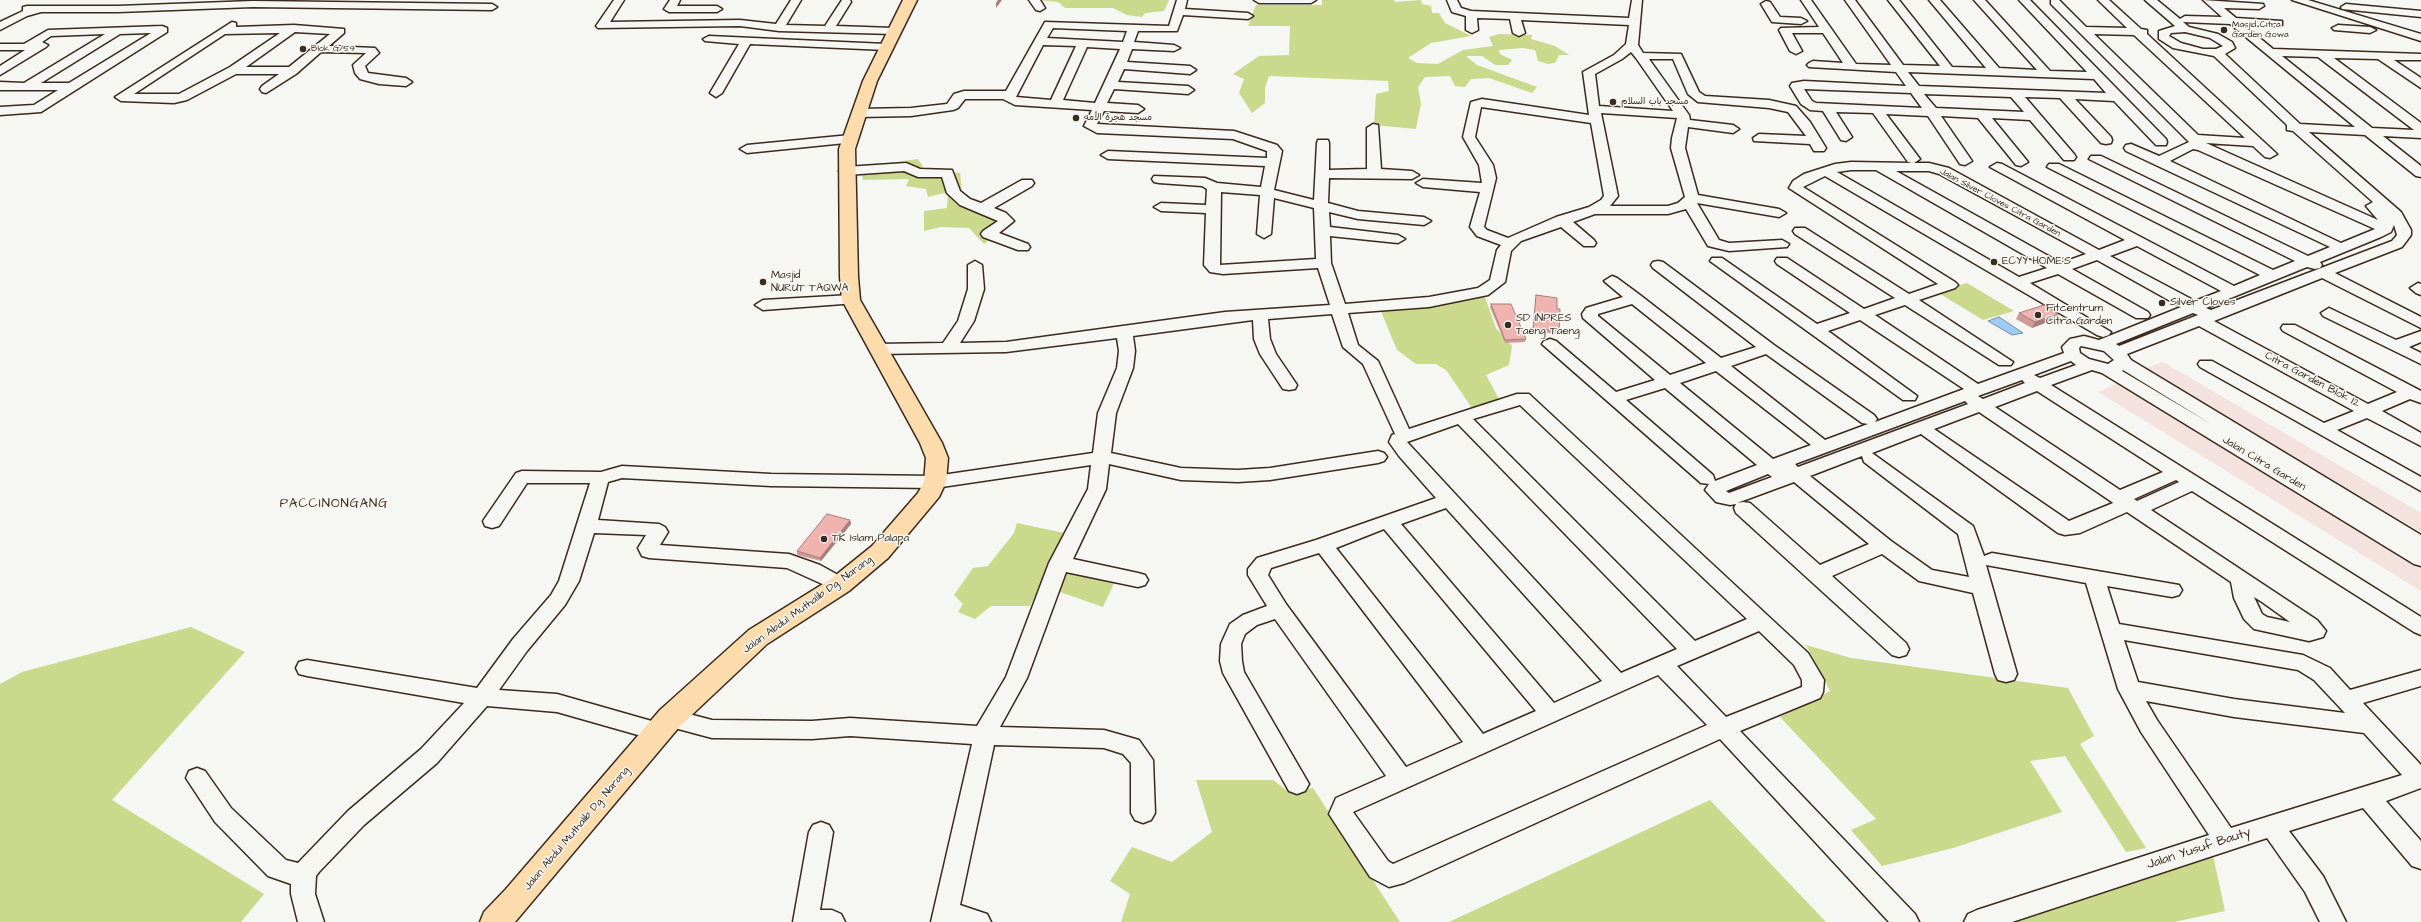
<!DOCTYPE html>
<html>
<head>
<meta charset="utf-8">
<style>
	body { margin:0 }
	canvas { display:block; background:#f6f6f2 }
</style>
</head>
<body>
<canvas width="2421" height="922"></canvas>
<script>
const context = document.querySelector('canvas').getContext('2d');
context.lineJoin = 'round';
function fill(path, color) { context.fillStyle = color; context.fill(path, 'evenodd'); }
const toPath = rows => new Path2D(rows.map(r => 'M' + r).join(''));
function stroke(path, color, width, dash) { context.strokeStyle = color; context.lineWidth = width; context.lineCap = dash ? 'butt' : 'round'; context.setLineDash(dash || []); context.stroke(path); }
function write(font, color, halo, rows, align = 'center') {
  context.font = font + ' "Architects Daughter","Playpen Sans Arabic",sans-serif'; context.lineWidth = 3; context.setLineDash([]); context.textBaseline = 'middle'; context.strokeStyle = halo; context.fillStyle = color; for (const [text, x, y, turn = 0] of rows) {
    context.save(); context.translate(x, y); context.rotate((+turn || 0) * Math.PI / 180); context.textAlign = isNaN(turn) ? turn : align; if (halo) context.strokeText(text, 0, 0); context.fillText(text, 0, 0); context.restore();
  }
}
const built = toPath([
	[2163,362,2421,513,2421,532,2144,369],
	[2118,383,2421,568,2421,591,2098,392]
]);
const green = toPath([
	[1038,0,1169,0,1164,11,1145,13,1142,17,1127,15,1113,8,1065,8,1058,2],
	[1322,0,1394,0,1395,2,1421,0,1422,4,1431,6,1432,13,1439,13,1445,23,1471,36,1431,43,1408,58,1417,63,1438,64,1463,50,1493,46,1489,37,1499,34,1532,35,1531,39,1555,46,1569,55,1559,55,1555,63,1548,64,1538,61,1535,50,1522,48,1499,50,1500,54,1512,60,1508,65,1495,65,1482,56,1466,56,1477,65,1537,87,1532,93,1489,78,1471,79,1465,87,1455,86,1450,76,1425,77,1418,87,1421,104,1416,129,1374,125,1376,94,1389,91,1388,81,1269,76,1265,88,1265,103,1252,113,1239,93,1244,79,1233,74,1259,56,1289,55,1290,26,1248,26,1256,5,1322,5],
	[918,159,925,170,960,173,962,192,968,199,1010,218,1012,223,984,244,969,228,941,227,924,231,924,211,947,208,948,192,928,197,926,189,906,186,909,179,863,180,861,167],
	[1967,283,2014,311,1983,320,1937,292],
	[1485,297,1496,328,1512,346,1509,365,1486,375,1500,401,1472,408,1446,370,1436,364,1416,364,1397,350,1380,309,1463,301],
	[1017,523,1069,534,1030,606,991,606,975,619,958,612,963,604,954,595,973,568,988,566,1014,533],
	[1066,568,1115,581,1103,607,1057,591],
	[191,627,245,652,112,800,264,894,241,922,0,922,0,684,22,672],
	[1806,645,1851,658,2068,688,2094,736,2080,744,2146,848,2126,852,2065,756,2030,761,2062,812,1953,848,1882,866,1851,830,1876,819,1780,717,1830,691],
	[1196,780,1273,780,1290,793,1313,788,1400,922,1121,922,1130,894,1110,881,1132,847,1172,862,1212,832],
	[1710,800,1826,922,1449,922],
	[2212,851,2225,911,2174,922,2009,922]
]);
const water = toPath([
	[1999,317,2023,333,2012,335,1988,321,1999,317]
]);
const minor = toPath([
	[614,0,624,0,610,22,740,20,776,24,791,0,801,0,786,25,825,26,842,0,850,0,851,2,836,26,893,28,899,31,893,34,779,31,740,26,598,28,596,26,614,0],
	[670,0,680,0,677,6,717,6,722,9,717,12,669,12,664,9,670,0],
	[1029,0,1040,0,1045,8,1040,11,1036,10,1029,0],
	[1177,0,1187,0,1185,9,1248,13,1253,16,1248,19,1183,15,1177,31,1138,31,1134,42,1174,45,1180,48,1174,51,1132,49,1127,62,1190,66,1196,70,1190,74,1124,69,1118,82,1188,86,1194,90,1188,94,1114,89,1107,103,1138,105,1144,109,1138,113,1104,111,1097,124,1234,131,1277,145,1282,151,1274,190,1314,200,1317,143,1318,140,1328,140,1329,143,1329,170,1367,169,1367,128,1373,124,1378,125,1381,169,1412,171,1419,175,1412,179,1329,178,1328,203,1358,211,1424,217,1431,221,1424,225,1358,219,1329,212,1330,227,1398,235,1405,239,1398,243,1330,236,1331,263,1345,304,1429,297,1478,288,1490,280,1497,250,1501,245,1477,236,1470,227,1480,192,1423,187,1416,183,1423,179,1482,183,1479,165,1463,137,1471,102,1482,99,1589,115,1583,72,1614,55,1626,44,1629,25,1521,20,1525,33,1519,36,1513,33,1510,19,1477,18,1478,30,1472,33,1466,30,1466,16,1452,12,1447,0,1457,0,1461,8,1471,11,1629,18,1632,0,1642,0,1638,45,1643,53,1681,54,1699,92,1705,96,1769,100,1796,106,1810,122,1826,148,1824,151,1814,151,1810,144,1754,141,1753,138,1759,134,1806,136,1788,112,1769,108,1698,102,1688,94,1673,59,1649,59,1689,115,1690,120,1733,125,1739,129,1733,133,1688,127,1685,148,1698,195,1779,209,1786,213,1779,217,1697,203,1719,240,1729,243,1782,240,1789,244,1787,247,1729,251,1708,246,1686,209,1668,214,1595,214,1573,222,1594,240,1596,243,1594,246,1584,246,1561,227,1521,241,1511,251,1505,282,1488,295,1429,307,1348,313,1358,345,1378,361,1409,429,1517,394,1529,394,1808,653,1824,680,1823,692,1820,698,1740,731,1915,914,1919,922,1889,922,1720,739,1404,883,1389,887,1370,877,1329,814,1336,798,1386,776,1275,619,1257,625,1245,634,1241,644,1242,661,1244,672,1309,784,1305,791,1297,794,1289,791,1223,673,1220,661,1221,644,1230,624,1243,615,1267,606,1248,575,1248,569,1257,558,1316,540,1436,498,1399,456,1389,442,1392,435,1395,434,1363,364,1343,347,1332,314,1268,319,1270,339,1276,354,1297,385,1295,389,1289,390,1283,389,1260,354,1254,339,1253,320,1133,336,1135,351,1133,368,1116,413,1111,453,1181,468,1238,470,1270,468,1378,451,1384,453,1387,457,1384,461,1378,463,1270,480,1238,482,1181,480,1109,464,1106,489,1073,559,1138,573,1145,575,1148,580,1145,585,1138,587,1066,572,1027,678,1000,727,1104,730,1139,740,1153,760,1155,813,1151,820,1143,823,1135,820,1131,813,1131,763,1123,754,1104,748,994,745,960,905,987,914,991,922,931,922,972,744,850,736,812,739,712,738,667,726,670,732,667,738,659,741,557,712,487,706,437,763,364,825,319,872,316,876,315,894,324,922,298,922,291,894,291,884,268,876,215,822,186,778,189,771,197,768,205,771,231,808,286,860,298,863,348,811,421,749,464,703,307,676,299,674,296,668,299,662,307,660,477,688,513,639,551,595,559,581,590,483,527,483,499,526,492,528,485,526,483,521,516,473,522,471,601,472,622,466,771,474,935,476,1093,453,1098,413,1117,368,1119,351,1117,338,1006,352,877,354,871,352,869,349,871,346,877,344,943,343,958,321,968,289,968,265,975,261,982,265,984,289,974,321,960,343,1006,342,1225,312,1330,305,1318,268,1223,274,1210,272,1204,265,1206,213,1161,211,1154,207,1161,203,1206,205,1207,189,1202,186,1159,183,1154,182,1152,179,1154,176,1205,178,1217,183,1261,187,1265,166,1108,159,1101,155,1108,151,1267,158,1267,151,1233,139,1097,133,1084,126,1092,110,1015,105,1003,99,965,99,958,108,953,110,911,116,859,117,853,113,859,109,911,108,947,104,954,94,964,91,1006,91,1045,22,1169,26,1177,0],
	[1053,28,1127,31,1123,42,1047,38,1053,28],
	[1043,45,1076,46,1051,100,1016,97,1043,45],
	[1087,47,1120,49,1095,103,1063,100,1087,47],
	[1631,52,1636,58,1673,111,1599,106,1595,74,1622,59,1631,52],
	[1481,107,1591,123,1604,196,1601,200,1589,207,1556,217,1508,238,1487,230,1484,227,1496,178,1493,165,1475,137,1481,107],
	[1601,113,1677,118,1672,138,1671,148,1685,197,1678,203,1668,206,1610,206,1618,196,1601,113],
	[1221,192,1260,195,1257,234,1264,238,1271,234,1274,198,1314,208,1316,259,1220,265,1221,192],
	[1520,405,1747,619,1695,641,1473,419,1520,405],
	[1458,424,1677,649,1621,673,1407,442,1458,424],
	[1091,465,1088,489,1049,563,1006,677,977,726,850,718,812,721,712,720,670,709,662,712,659,718,662,724,557,694,499,690,527,651,565,605,579,581,594,533,646,535,638,548,642,556,649,558,787,568,840,592,847,590,850,585,847,580,820,565,789,554,660,545,668,532,665,527,659,524,598,520,608,482,622,478,771,486,935,488,1091,465],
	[1446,508,1602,681,1554,703,1401,524,1446,508],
	[1384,529,1536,711,1483,734,1336,548,1384,529],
	[1319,553,1463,742,1406,767,1286,604,1268,575,1271,568,1319,553],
	[1759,631,1794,665,1802,680,1802,687,1726,717,1677,666,1759,631],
	[1658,675,1707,725,1393,864,1388,861,1353,812,1658,675],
	[1254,0,1316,0,1311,3,1259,3,1254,0],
	[1801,0,1811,0,1856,64,1891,65,1845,0,1855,0,1903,65,1940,66,1888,0,1899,0,1952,67,1986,68,1929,0,1940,0,1999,68,2037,70,1974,0,1985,0,2050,71,2087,72,2019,0,2030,0,2166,139,2167,142,2166,145,2156,145,2114,101,2075,99,2111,137,2112,140,2111,143,2106,144,2101,143,2060,98,2025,97,2074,154,2076,157,2074,160,2064,160,2030,120,1992,118,2028,162,2021,166,2016,165,1978,118,1941,116,1972,161,1965,165,1960,164,1928,116,1886,114,1920,159,1914,163,1929,163,1949,168,2099,250,2125,240,1990,167,1997,163,2002,164,2234,286,2260,275,2047,167,2049,164,2059,164,2273,270,2295,261,2089,159,2091,156,2101,156,2308,256,2330,247,2126,151,2124,148,2126,145,2131,144,2159,156,2189,142,2051,4,2051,0,2059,0,2086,27,2127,28,2098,0,2109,0,2141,29,2147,30,2147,34,2277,154,2270,158,2265,157,2253,146,2206,143,2378,220,2366,206,2373,202,2293,131,2287,130,2287,125,2214,56,2173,48,2159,39,2159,31,2175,26,2145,0,2157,0,2180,19,2185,16,2222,17,2203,0,2263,4,2264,6,2259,9,2224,8,2236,18,2282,21,2282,25,2278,26,2244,25,2273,49,2421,54,2421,60,2394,60,2421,78,2421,88,2378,59,2334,58,2421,123,2421,138,2383,136,2421,166,2421,177,2416,176,2365,135,2309,132,2401,212,2411,230,2411,235,2402,247,2335,273,2421,317,2421,328,2322,278,2214,321,2368,404,2397,392,2283,331,2281,328,2283,325,2295,325,2421,391,2421,403,2410,399,2382,411,2421,433,2421,446,2367,418,2337,430,2421,477,2421,491,2200,367,2198,364,2200,361,2212,361,2324,423,2354,411,2199,326,2127,354,2131,360,2421,535,2421,566,2414,564,2102,373,2092,370,2051,385,2421,617,2421,635,2414,632,2192,491,2151,510,2317,620,2326,631,2323,637,2309,641,2254,629,2244,619,2234,598,2231,582,2127,512,2080,533,2065,535,2058,533,1921,434,1872,453,1973,526,1984,556,1992,553,2179,585,2182,590,2179,595,2172,597,2107,586,2119,624,2303,655,2330,668,2350,690,2421,670,2421,686,2363,703,2421,765,2421,788,2386,801,2421,841,2421,869,2412,866,2363,808,2289,831,2323,876,2346,922,2320,922,2305,892,2267,838,2012,922,1964,922,1968,914,1977,910,2209,835,2141,732,2118,689,2086,583,1986,565,2017,674,2014,680,2006,682,1998,680,1995,674,1973,593,1919,581,1882,554,1832,576,1906,643,1909,649,1906,655,1899,657,1892,655,1736,513,1734,508,1736,504,1730,505,1716,502,1705,490,1709,484,1701,483,1542,344,1544,341,1550,339,1556,341,1616,392,1655,380,1583,318,1582,314,1586,308,1623,297,1604,281,1612,276,1617,278,1640,295,1721,358,1756,347,1653,268,1651,265,1653,262,1658,261,1663,262,1774,345,1874,415,1877,419,1875,422,1964,389,1860,320,1828,331,1917,396,1915,400,1903,400,1710,261,1712,258,1722,258,1817,324,1850,313,1777,264,1775,261,1777,258,1787,258,1864,309,1895,298,1795,234,1793,231,1795,228,1805,228,1909,294,1938,284,1789,188,1793,181,1804,174,1835,164,1851,162,1912,163,1908,162,1873,113,1836,112,1852,137,1846,141,1841,140,1823,111,1810,110,1801,104,1790,86,1792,83,1804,81,1906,86,1896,72,1809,67,1807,65,1809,63,1813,61,1843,63,1823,33,1792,33,1802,51,1796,54,1790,51,1779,30,1781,28,1819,27,1801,0],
	[2183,22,2230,24,2355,127,2300,124,2225,54,2235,48,2232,42,2218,34,2189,27,2183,22],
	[2185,32,2210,38,2223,46,2216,49,2203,49,2181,43,2169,36,2171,33,2185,32],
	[2094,34,2134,35,2245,138,2198,135,2094,34],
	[2282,56,2318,57,2414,130,2372,128,2282,56],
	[1908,72,2094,79,2106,93,1919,86,1908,72],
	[1804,89,1911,93,1922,108,1816,103,1812,101,1804,89],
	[1924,94,2011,97,2024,112,1936,108,1924,94],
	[2193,149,2198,150,2375,229,2341,243,2170,161,2193,149],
	[1851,170,1876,170,2047,268,2019,277,1837,172,1851,170],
	[1896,171,1929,171,1939,174,2086,254,2061,263,1896,171],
	[1825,176,2097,335,2103,337,2109,335,2111,332,2030,283,2058,274,2136,318,2148,318,2150,315,2148,312,2072,269,2097,260,2181,307,2099,340,2084,336,2070,339,2062,347,2064,353,1978,384,1875,315,1905,305,1999,365,2011,365,2013,362,1919,300,1955,288,1958,285,1955,282,1803,187,1825,176],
	[2394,225,2397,235,2392,241,2211,310,2206,308,2307,267,2315,269,2320,268,2322,265,2320,262,2381,237,2391,232,2394,225],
	[2137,246,2221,291,2195,301,2110,256,2137,246],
	[1632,304,1706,363,1670,375,1598,316,1598,314,1632,304],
	[2193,313,2198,315,2119,346,2116,344,2193,313],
	[2081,346,2104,351,2114,360,2108,364,2089,359,2080,353,2079,348,2081,346],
	[1766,354,1862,423,1868,424,1825,440,1731,366,1766,354],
	[2071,361,2076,365,2040,378,2034,375,2071,361],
	[2123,370,2211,424,2122,371,2123,370],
	[1716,371,1811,445,1773,459,1680,383,1716,371],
	[2022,380,2025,383,1983,399,1978,396,2022,380],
	[1665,388,1757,465,1715,481,1713,475,1626,400,1665,388],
	[2037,391,2163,472,2120,490,1995,407,2037,391],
	[1965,401,1968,404,1798,467,1795,464,1965,401],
	[1979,412,2112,502,2113,503,2069,521,1934,429,1979,412],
	[1862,456,1864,462,1958,534,1969,577,1932,570,1891,541,1810,476,1862,456],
	[1768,474,1772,477,1729,493,1726,491,1768,474],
	[2176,480,2179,482,2137,501,2134,499,2176,480],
	[1794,482,1869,544,1820,565,1750,503,1743,502,1737,503,1794,482],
	[2254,597,2262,602,2290,622,2267,617,2262,614,2254,597],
	[2124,640,2298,670,2314,680,2345,713,2234,699,2138,682,2124,640],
	[2146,701,2234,717,2364,733,2402,775,2231,828,2157,720,2146,701],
	[2292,0,2308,0,2421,34,2421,41,2292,0],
	[253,1,492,4,497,7,492,10,253,7,118,12,41,12,27,16,0,30,0,22,23,11,23,7,27,6,118,6,253,1],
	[1766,1,1770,2,1780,17,1801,18,1807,21,1801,24,1772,22,1761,4,1766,1],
	[2346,4,2421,11,2421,17,2342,9,2341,7,2346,4],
	[232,22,236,23,236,27,294,25,344,29,344,33,329,46,375,48,379,53,365,66,368,73,406,78,412,82,406,86,379,84,360,79,355,73,353,65,366,53,321,52,296,74,266,93,262,92,260,89,262,86,279,74,236,74,187,100,174,103,121,101,115,97,232,22],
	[295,32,330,34,289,67,246,67,295,32],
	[280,33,230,67,179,94,134,94,225,34,280,33],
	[2338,25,2370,27,2376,30,2370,33,2334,30,2332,28,2338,25],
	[162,26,167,28,167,32,41,112,0,115,0,107,34,105,58,90,0,90,0,82,24,83,105,34,51,36,42,42,48,45,46,47,0,75,0,66,25,50,0,50,0,44,24,44,48,30,162,26],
	[151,33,69,83,41,83,120,34,151,33],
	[709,36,886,44,892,47,886,50,750,44,722,93,716,97,710,93,739,44,705,41,703,39,709,36],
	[850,135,856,139,855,142,747,153,740,149,747,145,850,135],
	[906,163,920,169,952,170,960,191,970,199,981,203,1022,180,1032,180,1034,183,1032,186,994,208,1006,213,1014,221,999,233,1028,244,1030,247,1028,250,1018,250,983,237,981,234,983,231,998,221,960,205,947,193,942,177,918,177,904,171,846,175,839,171,846,167,906,163],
	[2418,283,2421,284,2421,295,2416,293,2410,288,2418,283],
	[851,295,859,300,856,303,763,310,755,305,763,300,851,295],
	[2329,308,2396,340,2421,331,2421,342,2409,347,2421,353,2421,364,2323,316,2321,313,2329,308],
	[821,822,829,825,833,832,820,910,832,910,841,914,845,922,793,922,809,832,813,825,821,822]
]);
const major = toPath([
	[903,0,917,0,877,81,855,149,858,277,860,300,942,443,948,458,946,482,939,497,888,558,849,591,767,644,680,726,515,922,480,922,484,912,506,889,660,710,749,630,831,579,872,546,918,493,924,482,926,458,920,443,842,300,840,277,839,149,863,81,903,0]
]);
const wall = toPath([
	[1536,295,1557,309,1559,331,1558,334,1533,331],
	[1491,304,1526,339,1525,342,1505,343,1490,307],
	[2019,313,2058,314,2055,319,2032,328,2016,319],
	[850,520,851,524,821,561,797,555,797,551]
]);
const shadedWall = toPath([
	[998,0,1002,0,996,8,996,3],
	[2058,314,2055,319,2032,328,2035,322],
	[850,520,851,524,821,561,820,558]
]);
const building = toPath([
	[1536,295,1557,298,1557,309,1560,309,1559,331,1533,328,1536,295],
	[1491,304,1511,304,1526,339,1505,340,1491,304],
	[2044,305,2058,314,2035,322,2019,313,2044,305],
	[827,514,850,520,820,558,797,551,827,514]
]);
const markers = [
	[2224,30,4,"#3b2a1e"],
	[303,49,4,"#3b2a1e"],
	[1613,102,4,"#3b2a1e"],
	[1076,118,4,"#3b2a1e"],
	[1994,262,4,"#3b2a1e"],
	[763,282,4,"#3b2a1e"],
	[2162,303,4,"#3b2a1e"],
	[2038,315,4,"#3b2a1e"],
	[1508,325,4,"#3b2a1e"],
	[824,539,4,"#3b2a1e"]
];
const farPoinames = [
	["Masjid Citra",2232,25],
	["Garden Gowa",2232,35],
	["Blok G/59",311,49],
	["مسجد باب السلام",1621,102],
	["مسجد هجرة الأمه",1084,118]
];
const farStreetnames = [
	["Jalan Silver Cloves Citra Garden",2000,203,28]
];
const poiNames = [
	["ECYY HOME'S",2002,262],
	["Masjid",771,276],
	["NURUT TAQWA",771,289],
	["Silver Cloves",2170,303],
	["Fitcentrum",2046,309],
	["Citra Garden",2046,322],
	["SD INPRES",1516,319],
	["Taeng Taeng",1516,332],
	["TK Islam Palapa",832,539]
];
const streetNames = [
	["Citra Garden Blok I2",2312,380,28],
	["Jalan Citra Garden",2264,464,31],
	["Jalan Abdul Muthalib Dg. Narang",808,605,-36],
	["Jalan Abdul Muthalib Dg. Narang",577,829,-50]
];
const quarterNames = [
	["PACCINONGANG",334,504]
];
const nearStreetnames = [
	["Jalan Yusuf Bauty",2199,849,-18]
];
fill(built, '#f4e2de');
fill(green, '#cad98c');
fill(water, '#9eccf9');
stroke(water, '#768ba1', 1);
stroke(minor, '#3b2a1e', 3);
stroke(major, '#3b2a1e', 3);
fill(minor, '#f6f6f2');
fill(major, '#fcdcac');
fill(wall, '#ce9b97');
fill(shadedWall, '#a87e7b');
fill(building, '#f0b4b0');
stroke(building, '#a87e7b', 1);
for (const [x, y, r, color] of markers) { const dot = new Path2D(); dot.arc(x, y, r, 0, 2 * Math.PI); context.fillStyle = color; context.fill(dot); stroke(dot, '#f6f6f2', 1.5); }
write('9px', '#3b2a1e', '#f6f6f2', farPoinames, 'left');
write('9px', '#3b2a1e', '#f6f6f2', farStreetnames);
write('11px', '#3b2a1e', '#f6f6f2', poiNames, 'left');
write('11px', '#3b2a1e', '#f6f6f2', streetNames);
context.letterSpacing = '1px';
write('13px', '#3b2a1e', '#f6f6f2', quarterNames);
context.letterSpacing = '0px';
write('13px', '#3b2a1e', '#f6f6f2', nearStreetnames);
</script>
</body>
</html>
